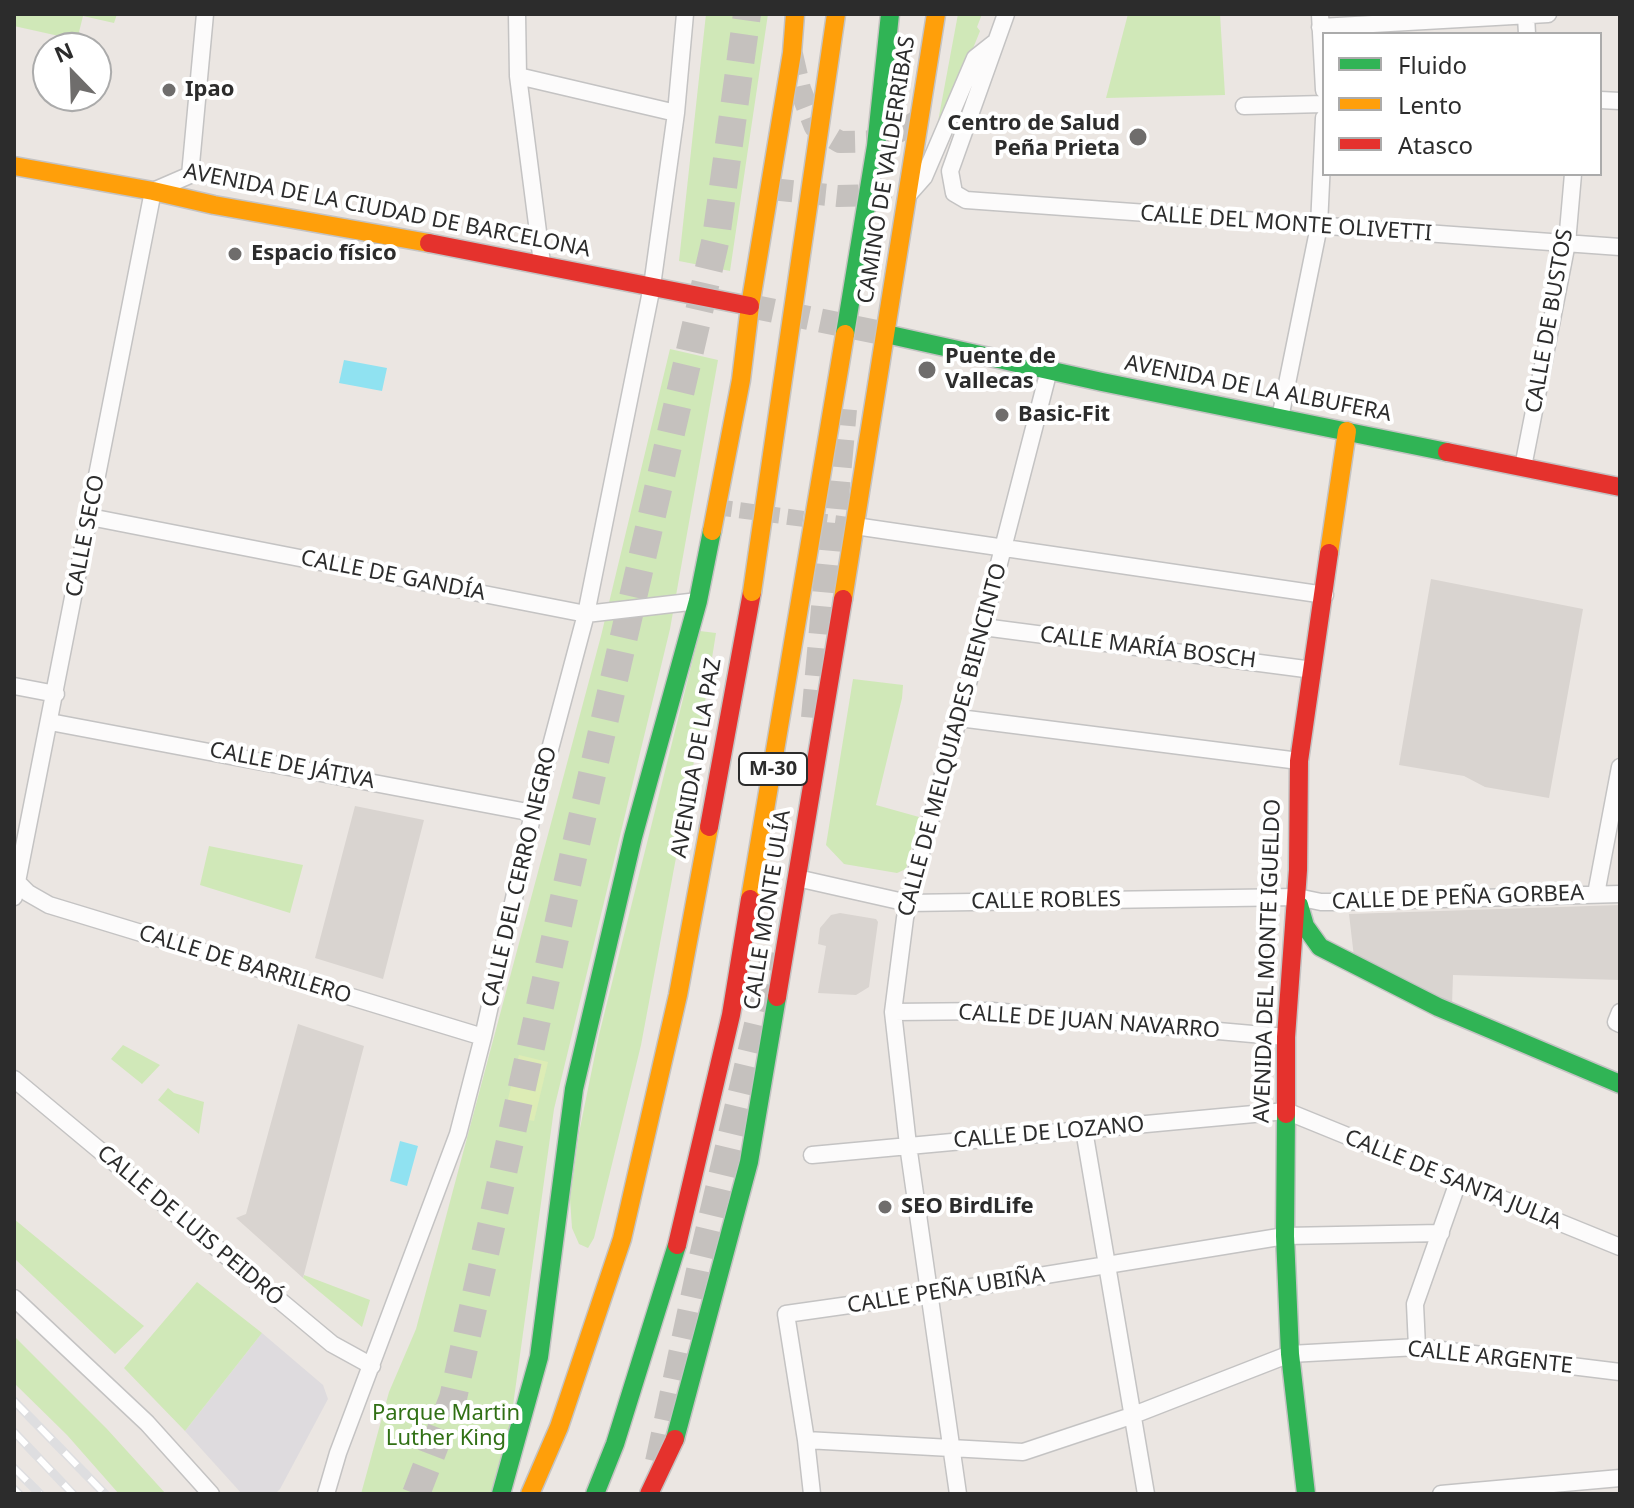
<!DOCTYPE html>
<html>
<head>
<meta charset="utf-8">
<style>
	body { margin:0 }
	#map { position:relative; width:1634px; height:1508px; overflow:hidden; background:#ebe6e2; font-family:"Noto Sans",sans-serif }
	canvas { display:block }
	.frame { position:absolute; inset:0; border:16px solid #2c2c2c; pointer-events:none }
	.legend { position:absolute; left:1322px; top:32px; width:280px; height:144px; box-sizing:border-box; background:#fff; border:2px solid #ababab; margin:0; padding:10px 14px; list-style:none; font-size:24px; color:#2c2c2c }
	.legend li { display:flex; align-items:center; gap:16px; height:40px }
	.legend b { width:40px; border:2px solid #ababab }
	.north { position:absolute; left:32px; top:32px; width:80px; height:80px; box-sizing:border-box; background:#fff; border:2px solid #ababab; border-radius:50%; rotate:337deg; font-size:22px; font-weight:700; line-height:32px; text-align:center; color:#2c2c2c }
	.north::after { content:''; display:block; margin:auto; width:28px; height:36px; background:#6f6d6c; clip-path:polygon(50% 0,100% 100%,50% 72%,0 100%) }
</style>
</head>
<body>
<div id="map">
<canvas width="1634" height="1508"></canvas>
<div class="frame"></div>
<ul class="legend">
<li><b style="height:10px;background:#30b455"></b>Fluido</li>
<li><b style="height:10px;background:#ff9f0a"></b>Lento</li>
<li><b style="height:10px;background:#e5322d"></b>Atasco</li>
</ul>
<div class="north">N</div>
</div>
<script>
const context = document.querySelector('canvas').getContext('2d');
context.lineJoin = 'round';
function fill(path, color) { context.fillStyle = color; context.fill(path, 'evenodd'); }
const toPath = rows => new Path2D(rows.map(r => 'M' + r).join(''));
function stroke(path, color, width, dash) { context.strokeStyle = color; context.lineWidth = width; context.lineCap = dash ? 'butt' : 'round'; context.setLineDash(dash || []); context.stroke(path); }
function write(font, color, halo, rows, align = 'center') {
  context.font = font + ' "Noto Sans",sans-serif'; context.lineWidth = 8; context.setLineDash([]); context.textBaseline = 'middle'; context.strokeStyle = halo; context.fillStyle = color; for (const [text, x, y, turn = 0] of rows) {
    context.save(); context.translate(x, y); context.rotate((+turn || 0) * Math.PI / 180); context.textAlign = isNaN(turn) ? turn : align; if (halo) context.strokeText(text, 0, 0); context.fillText(text, 0, 0); context.restore();
  }
}
const industrial = toPath([
	[262,1333,323,1385,328,1399,280,1489,275,1494,242,1494,185,1431]
]);
const green = toPath([
	[14,14,117,14,114,23,83,16,77,40,14,26],
	[706,14,768,14,730,271,679,261],
	[958,14,982,14,977,27,980,31,925,168,937,127],
	[1128,14,1220,14,1225,95,1106,98],
	[670,349,718,360,670,629,554,1109,507,1449,490,1494,361,1494,389,1392,416,1329,601,636],
	[700,631,716,633,704,708,641,1045,594,1238,588,1248,579,1244,572,1228,570,1199,579,1133,599,1035],
	[853,679,903,685,902,698,876,805,919,817,906,869,897,873,844,864,826,845],
	[209,846,303,865,290,913,200,885],
	[123,1045,160,1065,142,1084,111,1059],
	[168,1088,174,1093,204,1102,199,1134,158,1100],
	[14,1219,144,1326,115,1354,14,1258],
	[304,1275,370,1300,362,1327,303,1278],
	[197,1282,262,1333,185,1431,124,1368],
	[14,1336,107,1429,166,1494,119,1494,67,1435,14,1383]
]);
const pitch = toPath([
	[519,1055,548,1062,534,1121,504,1115]
]);
const plaza = toPath([
	[1431,579,1583,609,1549,798,1485,787,1464,776,1399,765],
	[355,806,424,820,383,979,315,958],
	[1620,905,1620,980,1453,975,1452,1005,1354,957,1349,914],
	[840,913,876,919,878,922,869,987,856,995,818,993,826,946,818,944,820,928,831,915],
	[298,1024,364,1046,303,1278,236,1218,246,1214]
]);
const water = toPath([
	[344,360,387,368,382,391,339,383],
	[400,1141,418,1146,407,1186,390,1181]
]);
const streetTunnel = toPath([
	[716,507,855,526]
]);
const secondaryTunnel = toPath([
	[792,54,800,89,815,127,840,142,882,141,921,119],
	[771,189,838,196,909,194]
]);
const primaryTunnel = toPath([
	[750,306,886,334]
]);
const highwayTunnel = toPath([
	[815,718,843,409],
	[659,1462,703,1257,775,953],
	[416,1494,453,1398,576,844,716,238,747,14]
]);
const street = toPath([
	[517,14,518,76,542,263],
	[1006,14,950,171,954,193,966,200,1620,247],
	[1320,14,1324,90],
	[1526,16,1527,34],
	[1320,27,1548,14],
	[518,76,676,113],
	[1600,100,1620,101],
	[1244,106,1324,104],
	[909,194,924,177,975,58,994,43],
	[1280,418,1319,226,1324,118],
	[1523,467,1567,243,1573,174],
	[90,517,586,614,698,601],
	[855,526,1325,595],
	[983,627,1313,670],
	[14,686,56,694],
	[959,718,1299,761],
	[50,722,533,813],
	[797,878,908,903,1297,897,1321,902,1336,902,1620,894],
	[14,879,28,893,49,905,483,1037],
	[1596,894,1620,767],
	[14,897,153,191,190,175,205,14],
	[893,1012,992,1011,1286,1037],
	[1620,1012,1616,1022,1620,1024],
	[14,1079,332,1344,372,1366],
	[1084,1130,1146,1494],
	[812,1155,1286,1111,1620,1247],
	[14,1298,147,1423,211,1494],
	[1417,1347,1415,1304,1458,1182],
	[806,1440,1023,1452,1131,1416,1290,1354,1417,1347,1620,1372],
	[326,1494,338,1453,458,1134,483,1037,533,813,586,614,652,286,676,113,685,14],
	[812,1494,806,1440,786,1314,941,1292,1285,1236,1441,1233],
	[958,1494,908,1145,893,1012,905,918,917,868,964,699,1049,370],
	[1441,1494,1620,1478]
]);
const fast = toPath([
	[886,334,1102,382,1447,452],
	[633,837,698,601,712,531],
	[1299,905,1305,926,1320,947,1438,1007,1620,1084],
	[1286,1114,1285,1236,1290,1354,1306,1494],
	[675,1439,749,1162,777,997],
	[501,1494,539,1357,574,1089,633,837],
	[595,1494,615,1444,677,1245]
]);
const slow = toPath([
	[14,166,153,191,214,205,429,243],
	[712,531,741,380,750,306,792,53,795,14],
	[1329,553,1347,431],
	[843,599,936,14],
	[530,1494,559,1427,622,1239,678,995,709,827]
]);
const jam = toPath([
	[429,243,750,306],
	[1447,452,1620,487],
	[709,827,752,592],
	[777,997,843,599],
	[1286,1114,1286,1037,1298,870,1299,761,1329,553],
	[649,1494,675,1439]
]);
const rail = toPath([
	[14,1401,105,1494],
	[14,1432,73,1494],
	[14,1468,40,1494],
	[14,1489,19,1494]
]);
const fastBridge = toPath([
	[845,334,876,146,890,14]
]);
const slowBridge = toPath([
	[752,592,836,14],
	[750,899,845,334]
]);
const jamBridge = toPath([
	[677,1245,731,1015,750,899]
]);
const markers = [
	[169,90,8,"#6f6d6c"],
	[1138,137,10,"#6f6d6c"],
	[235,254,8,"#6f6d6c"],
	[927,370,10,"#6f6d6c"],
	[1002,415,8,"#6f6d6c"],
	[885,1207,8,"#6f6d6c"]
];
const shields = [
	[773,769,68]
];
const shieldNames = [
	["M-30",773,769]
];
const poiNames = [
	["Ipao",185,90],
	["Centro de Salud",1120,124,"right"],
	["Peña Prieta",1120,149,"right"],
	["Espacio físico",251,254],
	["Puente de",945,357],
	["Vallecas",945,382],
	["Basic-Fit",1018,415],
	["SEO BirdLife",901,1207]
];
const streetNames = [
	["CAMINO DE VALDERRIBAS",887,170,-81],
	["AVENIDA DE LA CIUDAD DE BARCELONA",387,211,11],
	["CALLE DEL MONTE OLIVETTI",1286,224,4],
	["CALLE DE BUSTOS",1550,321,-80],
	["AVENIDA DE LA ALBUFERA",1258,389,11],
	["CALLE SECO",86,536,-79],
	["CALLE DE GANDÍA",393,576,11],
	["CALLE MARÍA BOSCH",1148,648,7],
	["CALLE DE MELQUIADES BIENCINTO",953,740,-75],
	["AVENIDA DE LA PAZ",697,758,-80],
	["CALLE DE JÁTIVA",292,766,11],
	["CALLE DEL CERRO NEGRO",520,877,-77],
	["CALLE DE PEÑA GORBEA",1458,898,-2],
	["CALLE ROBLES",1046,901,-1],
	["CALLE MONTE ULÍA",768,910,-81],
	["AVENIDA DEL MONTE IGUELDO",1268,961,-88],
	["CALLE DE BARRILERO",245,965,17],
	["CALLE DE JUAN NAVARRO",1089,1022,4],
	["CALLE DE LOZANO",1049,1133,-5],
	["CALLE DE SANTA JULIA",1453,1180,22],
	["CALLE DE LUIS PEIDRÓ",190,1226,40],
	["CALLE PEÑA UBIÑA",946,1291,-9],
	["CALLE ARGENTE",1490,1358,6]
];
const parkNames = [
	["Parque Martin",446,1414],
	["Luther King",446,1439]
];
fill(industrial, '#dedbde');
fill(green, '#d0e8b8');
fill(pitch, '#ddecb5');
fill(plaza, '#d9d4d0');
fill(water, '#90e2f1');
stroke(streetTunnel, '#c5c1be', 16, [16, 8]);
stroke(secondaryTunnel, '#c5c1be', 22, [22, 11]);
stroke(primaryTunnel, '#c5c1be', 24, [24, 12]);
stroke(highwayTunnel, '#c5c1be', 28, [28, 14]);
stroke(street, '#c4c3c3', 19);
stroke(fast, '#c4c3c3', 21);
stroke(slow, '#c4c3c3', 21);
stroke(jam, '#c4c3c3', 21);
stroke(street, '#fcfbfb', 16);
stroke(fast, '#30b455', 18);
stroke(slow, '#ff9f0a', 18);
stroke(jam, '#e5322d', 18);
stroke(rail, '#dedee0', 9);
stroke(rail, '#fff', 6, [18]);
stroke(fastBridge, '#c6c4c2', 21, []);
stroke(slowBridge, '#c6c4c2', 21, []);
stroke(jamBridge, '#c6c4c2', 21, []);
stroke(fastBridge, '#30b455', 18);
stroke(slowBridge, '#ff9f0a', 18);
stroke(jamBridge, '#e5322d', 18);
for (const [x, y, r, color] of markers) { const dot = new Path2D(); dot.arc(x, y, r, 0, 2 * Math.PI); context.fillStyle = color; context.fill(dot); stroke(dot, '#fff', 3); }
for (const [x, y, w] of shields) { const box = new Path2D(); box.roundRect(x - w / 2, y - 16, w, 32, 6); context.fillStyle = '#fff'; context.fill(box); stroke(box, '#2c2c2c', 2); }
write('bold 20px', '#2c2c2c', null, shieldNames);
write('bold 22px', '#2c2c2c', '#fff', poiNames, 'left');
write('22px', '#2c2c2c', '#fff', streetNames);
write('22px', '#317015', '#fff', parkNames);
</script>
</body>
</html>
